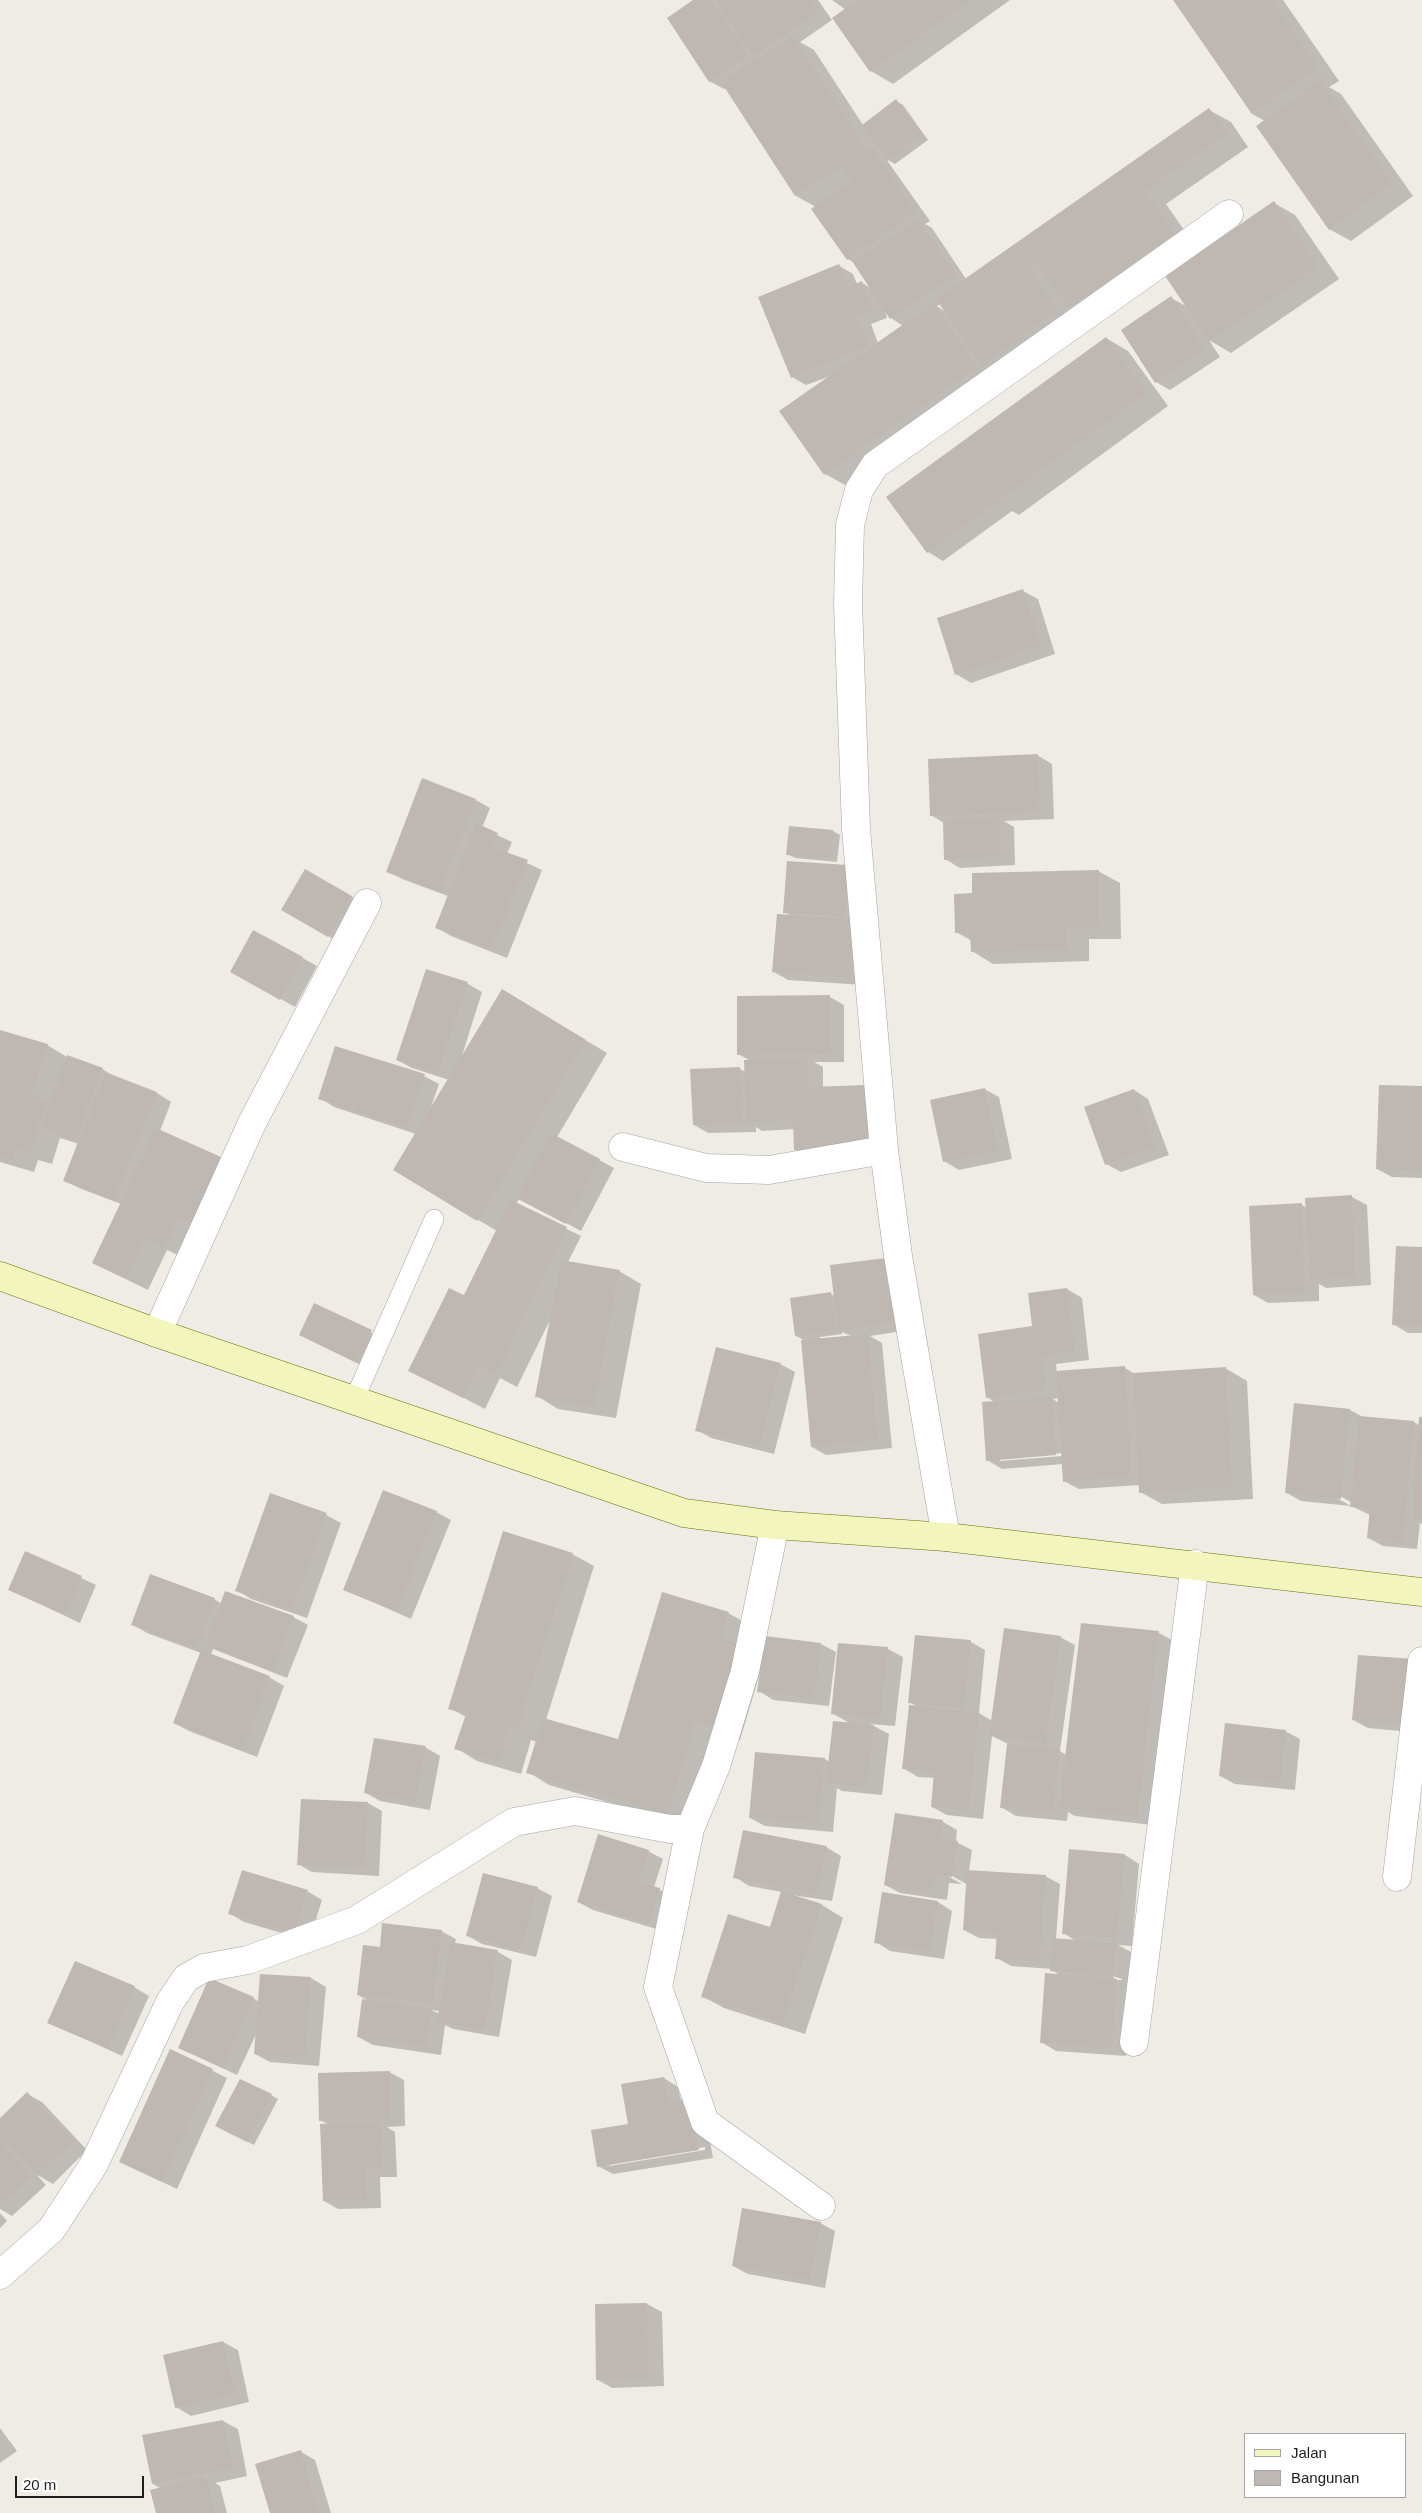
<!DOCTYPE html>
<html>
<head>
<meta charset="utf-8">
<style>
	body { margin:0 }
	#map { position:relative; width:1422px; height:2513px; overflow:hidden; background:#efece5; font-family:Arial,sans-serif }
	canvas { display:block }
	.legend { position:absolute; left:1244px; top:2433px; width:162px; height:65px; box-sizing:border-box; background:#fff; border:1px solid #a5a5a5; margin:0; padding:6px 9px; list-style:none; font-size:15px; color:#1e1e1e }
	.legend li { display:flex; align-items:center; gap:10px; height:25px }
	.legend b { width:25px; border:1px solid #a5a5a5 }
	.scale { position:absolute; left:15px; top:2476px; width:129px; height:22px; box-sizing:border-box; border:2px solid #1e1e1e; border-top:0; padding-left:6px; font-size:15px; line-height:18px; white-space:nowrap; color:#1e1e1e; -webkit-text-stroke:4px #fff; paint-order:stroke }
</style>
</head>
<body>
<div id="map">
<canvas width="1422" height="2513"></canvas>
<ul class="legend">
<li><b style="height:6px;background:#f3f6bc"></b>Jalan</li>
<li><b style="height:14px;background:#bfb8b2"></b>Bangunan</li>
</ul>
<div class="scale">20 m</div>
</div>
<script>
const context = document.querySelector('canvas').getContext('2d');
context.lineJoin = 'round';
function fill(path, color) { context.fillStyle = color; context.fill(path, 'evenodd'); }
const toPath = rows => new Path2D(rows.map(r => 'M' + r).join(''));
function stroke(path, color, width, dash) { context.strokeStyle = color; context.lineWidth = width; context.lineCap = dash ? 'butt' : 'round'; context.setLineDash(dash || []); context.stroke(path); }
const shadow = toPath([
	[695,0,818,0,832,20,800,42,814,50,863,125,896,101,903,105,928,140,895,164,886,159,930,221,925,224,932,228,966,279,1209,110,1231,122,1248,147,1166,204,1196,247,1090,321,1068,308,1079,323,847,486,825,474,831,376,806,385,792,377,838,265,853,274,857,284,862,283,871,288,855,263,848,259,816,207,796,196,726,88,724,89,709,81],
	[941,304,946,312,937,306],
	[885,309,891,318,903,326,878,343,871,324,887,318],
	[832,0,1010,0,893,84,871,71,846,10],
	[1174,0,1283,0,1339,81,1329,87,1341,94,1413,196,1351,241,1329,229,1265,121,1252,114],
	[1274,203,1295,215,1339,279,1231,353,1209,340,1220,357,1170,390,1156,382,1171,298,1186,306],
	[1106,338,1128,351,1168,406,1019,515,1012,511,943,561,928,552,888,497],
	[1023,591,1038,599,1055,654,971,683,956,674],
	[1037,755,1052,764,1054,819,1004,821,1014,827,1015,865,960,868,945,859,944,823,931,815],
	[476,800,490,808,482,828,512,842,507,854,542,870,507,958,451,936,436,927,448,896,402,879,388,871],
	[833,831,840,835,837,862,795,858,788,854],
	[848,866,863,985,788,980,774,972,793,917,784,912],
	[306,870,366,905,343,945,283,909],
	[1098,871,1120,883,1121,939,1089,939,1089,961,993,964,972,951,972,941,956,932,973,894],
	[254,931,317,966,295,1007,247,980],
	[426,971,468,984,482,992,461,1059,524,1003,607,1053,557,1137,614,1168,581,1231,520,1198,516,1204,581,1236,568,1262,619,1271,641,1284,616,1418,558,1409,537,1396,551,1318,517,1387,500,1378,485,1409,410,1370,465,1297,497,1231,394,1170,416,1134,334,1107,320,1098,424,1076,439,1084,431,1107,449,1080,412,1068,397,1060],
	[830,997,844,1005,844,1062,814,1062,823,1067,823,1088,866,1086,882,1155,810,1158,795,1150,795,1129,762,1131,756,1127,756,1132,708,1133,694,1125,740,1069,746,1072,751,1061,738,1054],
	[0,1032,47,1045,67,1057,102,1069,117,1078,157,1093,171,1102,160,1131,242,1171,186,1259,167,1250,148,1290,93,1263,121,1204,79,1188,65,1180,79,1144,60,1138,52,1164,38,1160,34,1172,0,1162],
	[1422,1088,1422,1178,1392,1177,1377,1169],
	[984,1089,999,1097,1012,1159,959,1170,944,1161],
	[1134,1090,1148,1099,1169,1155,1121,1172,1106,1164],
	[1352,1197,1367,1205,1371,1285,1326,1288,1319,1284,1319,1301,1268,1303,1254,1295,1302,1205,1307,1208,1307,1200],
	[1422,1249,1422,1333,1408,1333,1393,1324],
	[1067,1289,1082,1298,1089,1360,1056,1364,1057,1373,1125,1368,1135,1374,1225,1368,1247,1381,1253,1499,1162,1504,1140,1492,1140,1485,1079,1489,1064,1481,1063,1464,1002,1469,987,1460,996,1403,987,1397,1033,1327,1029,1294],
	[1059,1398,1059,1403,1053,1399],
	[1062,1453,1062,1456,1000,1461,1000,1459],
	[830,1294,916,1329,870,1336,882,1343,892,1448,826,1455,812,1447,806,1341,796,1336],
	[842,1332,851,1336,820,1339,820,1337,842,1334],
	[315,1304,386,1340,371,1370,300,1335],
	[780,1364,795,1372,774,1454,711,1438,697,1430],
	[1296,1405,1350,1410,1365,1418,1414,1422,1420,1426,1422,1419,1422,1524,1420,1523,1417,1549,1383,1546,1368,1538,1370,1515,1351,1506,1352,1503,1337,1494,1335,1497,1351,1506,1301,1501,1287,1493],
	[436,1512,451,1520,411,1619,344,1589],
	[326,1515,341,1523,307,1618,251,1599,237,1590],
	[26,1552,96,1585,80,1623,10,1590],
	[572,1554,594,1566,546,1720,618,1741,728,1613,750,1625,744,1647,763,1658,766,1638,821,1644,836,1652,829,1706,773,1700,759,1691,760,1673,740,1740,717,1733,689,1826,549,1785,528,1772,537,1742,531,1740,521,1774,477,1761,456,1748,466,1717,450,1708],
	[214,1599,222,1604,293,1617,308,1625,287,1678,213,1649,211,1655,269,1677,284,1686,257,1757,189,1731,174,1723,201,1653,147,1633,132,1624],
	[1082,1624,1159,1633,1181,1645,1152,1825,1075,1816,1068,1812,1067,1821,1016,1816,1001,1807,1008,1744,992,1736,983,1819,947,1815,932,1807,935,1778,918,1777,903,1768,918,1707,909,1702,971,1642,985,1650,979,1713,992,1721,1060,1637,1075,1645,1060,1751,1066,1755],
	[839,1644,888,1649,903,1657,895,1726,870,1724,889,1734,882,1795,842,1791,837,1788,833,1832,765,1826,750,1818,824,1759,830,1762,851,1724,832,1713],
	[1422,1665,1422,1733,1368,1728,1353,1720],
	[1285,1731,1300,1739,1295,1790,1235,1784,1220,1776],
	[425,1747,440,1756,430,1810,380,1801,366,1793],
	[368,1803,382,1811,379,1876,312,1872,298,1864],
	[943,1822,957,1830,956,1842,972,1850,969,1871,1045,1876,1060,1884,1056,1939,1076,1941,1063,1933,1125,1855,1139,1864,1132,1946,1118,1945,1131,1952,1128,1986,1131,1988,1126,2056,1056,2051,1041,2042,1060,1976,1052,1969,1011,1966,997,1958,998,1939,979,1938,964,1930,968,1885,947,1873,946,1875,962,1884,949,1883,947,1900,900,1893,885,1885],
	[1112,1976,1122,1979,1122,1980,1116,1980],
	[826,1847,841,1856,832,1901,792,1895,822,1905,843,1918,805,2034,724,2008,702,1996,771,1928,782,1892,749,1886,735,1877],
	[648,1851,663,1859,654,1887,674,1897,663,1931,593,1910,578,1902],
	[537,1888,552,1896,536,1957,482,1944,468,1936],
	[307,1891,322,1900,309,1941,244,1922,229,1913],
	[938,1902,952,1911,944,1959,890,1951,876,1942],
	[441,1931,456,1939,455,1944,498,1952,512,1960,499,2037,453,2029,445,2025,441,2055,373,2045,358,2037,369,2001,358,1995,381,1948],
	[431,2010,440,2011,440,2014],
	[261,1975,311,1978,326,1987,319,2066,270,2062,255,2054,257,2032,237,2075,179,2048,253,1998,259,2002],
	[134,1987,149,1996,122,2056,49,2022],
	[171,2050,227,2078,177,2189,135,2169],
	[389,2072,404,2080,405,2126,387,2127,395,2132,397,2177,380,2177,381,2208,338,2209,324,2201,329,2125,320,2120],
	[664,2078,678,2087,681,2101,704,2108,713,2158,613,2174,598,2166],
	[705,2147,705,2150,609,2166,609,2163],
	[27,2094,42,2102,87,2150,53,2184,36,2174,46,2185,12,2216,0,2209,0,2120],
	[271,2095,278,2099,254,2145,224,2130],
	[0,2213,7,2221,0,2228],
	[820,2223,835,2231,825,2288,748,2274,733,2266],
	[647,2304,662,2312,664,2386,612,2388,598,2380],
	[223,2342,238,2350,249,2402,191,2416,176,2407],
	[223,2421,238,2429,247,2476,215,2483,220,2486,227,2513,157,2513,162,2489,153,2484],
	[0,2428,17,2451,0,2463],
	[301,2452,315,2460,331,2513,271,2513]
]);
const building = toPath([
	[693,0,711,0,748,56,709,82,667,18],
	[715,0,810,0,818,12,752,56],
	[857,0,971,0,870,72,832,18],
	[1173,0,1271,0,1318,68,1252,114],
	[792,36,867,150,871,147,916,212,847,260,811,209,852,180,843,167,849,162,795,196,721,82],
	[1320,80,1392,184,1329,230,1256,126],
	[896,99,922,135,887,161,862,125],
	[1209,108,1228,134,1145,191,1175,234,1068,309,1037,264,1029,269,1058,310,981,365,936,299],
	[1274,201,1318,267,1209,341,1165,276],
	[918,219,956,276,890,319,852,261],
	[839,264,848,287,862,281,873,310,857,316,869,345,791,378,758,297],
	[1171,296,1206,348,1155,383,1121,330],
	[934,303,978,367,824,475,779,411],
	[1106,337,1147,393,927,553,886,497],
	[1023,589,1041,645,955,675,937,618],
	[1038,754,1040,812,930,816,928,759],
	[422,778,476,799,440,892,386,872],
	[1000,817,1001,857,944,860,943,820],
	[476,823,498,833,492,847,528,860,492,950,435,928],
	[789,826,833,830,831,858,786,855],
	[787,861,848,865,845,917,783,913],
	[305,869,352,896,328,937,281,910],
	[1099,870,1099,927,1067,928,1068,949,971,952,970,932,955,933,954,894,972,893,972,873],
	[777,914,853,919,849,978,772,972],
	[253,930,303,957,280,1000,230,972],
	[426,969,468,982,438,1074,396,1060],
	[502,989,586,1040,477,1221,393,1170],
	[830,995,830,1054,737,1055,737,996],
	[0,1030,48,1044,32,1096,47,1100,31,1153,17,1148,13,1161,0,1157],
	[335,1046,425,1074,407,1128,318,1099],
	[67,1055,103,1068,76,1141,40,1128],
	[808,1057,809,1087,866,1085,868,1148,794,1150,793,1121,746,1123,744,1060],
	[740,1067,742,1124,693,1125,690,1069],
	[105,1072,157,1092,115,1201,63,1181],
	[1379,1085,1422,1086,1422,1171,1376,1169],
	[985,1088,998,1151,943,1162,930,1100],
	[1134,1089,1155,1147,1105,1165,1084,1107],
	[156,1128,221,1157,191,1223,178,1218,164,1248,145,1239,126,1279,92,1263],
	[551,1133,600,1159,566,1224,516,1198],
	[1352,1195,1356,1277,1310,1280,1305,1198],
	[511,1200,567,1227,495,1376,478,1367,463,1398,408,1371,449,1288,464,1295],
	[1302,1203,1305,1293,1253,1295,1249,1206],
	[1396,1246,1422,1247,1422,1326,1392,1325],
	[894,1257,902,1322,838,1331,830,1265],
	[561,1260,620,1270,594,1407,535,1397],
	[1067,1288,1075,1352,1042,1356,1046,1390,986,1398,978,1334,1032,1326,1028,1293],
	[831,1292,836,1331,795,1336,790,1298],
	[314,1303,372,1330,357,1363,299,1335],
	[868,1334,878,1440,811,1447,801,1340],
	[716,1347,781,1363,760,1446,695,1431],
	[1125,1366,1132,1476,1063,1482,1056,1371],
	[1226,1367,1232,1487,1139,1493,1133,1373],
	[1052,1397,1056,1455,986,1461,982,1402],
	[1294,1403,1350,1409,1341,1499,1285,1493],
	[1359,1416,1414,1421,1403,1542,1367,1538,1370,1508,1350,1507],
	[1419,1417,1422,1417,1422,1520,1412,1520],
	[383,1490,437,1511,397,1612,343,1590],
	[270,1493,327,1513,292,1611,235,1591],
	[503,1531,573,1553,517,1731,509,1728,499,1762,454,1749,466,1714,448,1709],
	[25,1551,82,1576,65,1615,8,1590],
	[150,1574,215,1598,196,1649,131,1625],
	[225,1591,294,1616,273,1671,205,1645],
	[662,1592,729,1612,721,1638,743,1645,718,1728,695,1722,668,1814,526,1773,543,1718,618,1739],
	[1081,1623,1159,1631,1138,1817,1059,1808],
	[1004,1628,1061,1636,1046,1743,989,1736],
	[915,1635,971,1640,964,1709,908,1703],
	[765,1636,821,1643,815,1699,757,1692],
	[838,1643,888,1647,881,1719,831,1714],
	[201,1650,270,1676,242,1750,173,1723],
	[1358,1655,1415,1659,1410,1725,1352,1720],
	[909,1705,979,1712,969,1811,931,1807,934,1772,902,1769],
	[833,1721,874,1725,867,1788,826,1783],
	[1225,1723,1286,1730,1281,1782,1219,1776],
	[374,1738,426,1746,416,1802,364,1793],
	[1007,1744,1060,1749,1053,1813,1000,1808],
	[755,1752,825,1758,819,1824,749,1818],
	[301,1799,368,1802,365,1868,297,1865],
	[895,1813,943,1820,941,1838,958,1841,952,1877,934,1875,932,1893,884,1885],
	[743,1830,827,1846,817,1894,733,1878],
	[598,1834,649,1850,639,1882,660,1888,649,1924,577,1902],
	[1069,1849,1125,1854,1117,1938,1062,1934],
	[242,1870,308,1890,294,1934,228,1914],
	[967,1870,1046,1875,1040,1961,995,1959,997,1932,963,1930],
	[483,1873,538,1887,521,1950,466,1936],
	[781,1891,822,1904,783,2023,701,1997,728,1914,770,1927],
	[882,1892,938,1901,930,1951,874,1943],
	[382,1923,442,1930,433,2004,357,1995,363,1945,380,1947],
	[1053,1938,1117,1943,1113,1977,1050,1971],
	[450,1942,498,1950,485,2030,437,2022],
	[75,1961,135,1986,108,2049,47,2023],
	[1045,1973,1117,1979,1112,2049,1040,2043],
	[260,1974,311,1977,305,2058,254,2054],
	[209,1978,254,1997,223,2068,178,2048],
	[362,1999,432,2008,427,2047,357,2037],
	[170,2049,213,2069,162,2182,119,2162],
	[390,2071,390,2119,319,2121,318,2073],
	[664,2077,668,2102,690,2098,699,2150,597,2167,591,2130,628,2124,621,2084],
	[240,2079,272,2094,247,2142,215,2126],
	[27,2092,74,2141,38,2176,0,2137,0,2118],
	[381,2122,382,2169,366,2169,367,2200,323,2201,320,2124],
	[0,2141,32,2177,0,2205],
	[742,2208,821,2222,810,2280,732,2266],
	[647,2303,649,2379,596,2380,595,2304],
	[223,2341,235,2394,175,2408,163,2355],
	[223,2420,233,2468,152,2484,142,2435],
	[301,2450,319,2513,270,2513,255,2464],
	[206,2476,215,2513,156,2513,150,2490]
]);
const lane = toPath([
	[354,1400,434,1219]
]);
const street = toPath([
	[623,1147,706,1168,769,1170,884,1150],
	[157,1333,252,1123,367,903],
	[946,1537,898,1256,884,1150,856,829,848,603,850,525,859,490,875,465,1229,214],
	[690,1829,658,1987,705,2122,821,2206],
	[1397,1877,1422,1661],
	[1134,2042,1195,1564],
	[0,2275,51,2230,94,2164,170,2002,186,1978,204,1968,248,1960,357,1920,514,1822,575,1811,670,1829,690,1829,716,1766,745,1671,775,1525]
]);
const secondary = toPath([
	[0,1276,157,1333,684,1513,775,1525,946,1537,1422,1592]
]);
fill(shadow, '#0003');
fill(building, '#bfb8b2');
stroke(lane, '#a5a5a5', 20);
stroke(street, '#a5a5a5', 29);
stroke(secondary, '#65700b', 29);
stroke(lane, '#fff', 19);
stroke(street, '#fff', 28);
stroke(secondary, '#f3f6bc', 28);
</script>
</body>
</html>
